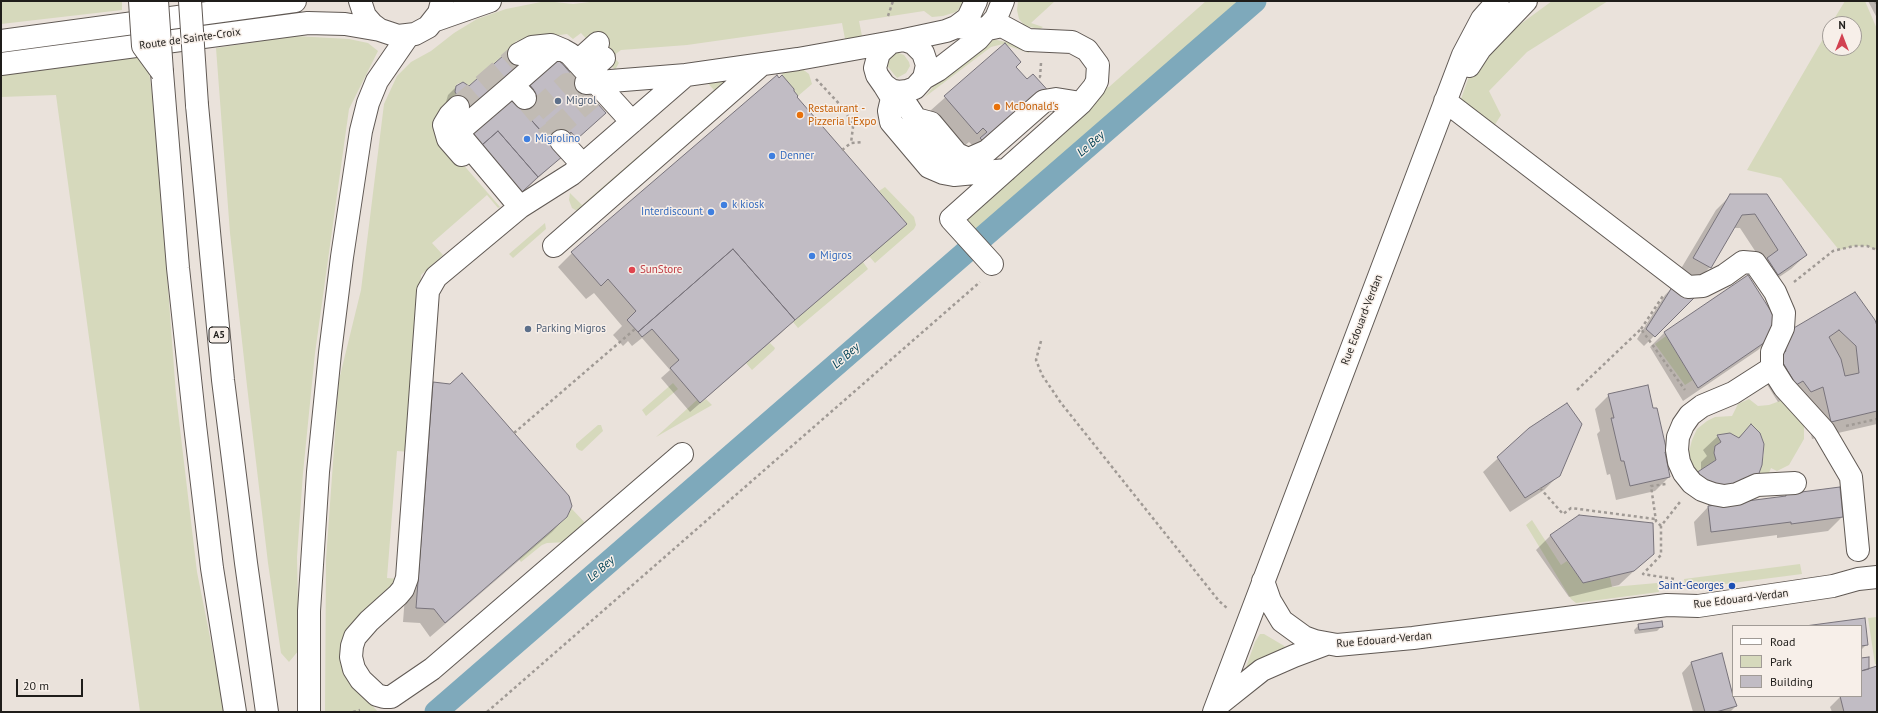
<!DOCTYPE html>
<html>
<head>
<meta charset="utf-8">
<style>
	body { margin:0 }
	#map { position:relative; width:1878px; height:713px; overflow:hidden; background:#eae2db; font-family:"PT Sans",sans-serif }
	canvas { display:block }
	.frame { position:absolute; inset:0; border:2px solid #1f1d1a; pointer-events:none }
	.legend { position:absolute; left:1732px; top:625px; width:130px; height:72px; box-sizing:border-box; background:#f7efe9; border:1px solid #a19b96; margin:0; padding:5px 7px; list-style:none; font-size:12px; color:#1f1d1a }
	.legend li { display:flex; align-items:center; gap:8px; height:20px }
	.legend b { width:20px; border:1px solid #a19b96 }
	.north { position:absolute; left:1822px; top:16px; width:40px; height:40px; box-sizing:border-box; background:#f7efe9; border:1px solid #a19b96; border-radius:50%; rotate:0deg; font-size:11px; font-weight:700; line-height:16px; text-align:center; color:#1f1d1a }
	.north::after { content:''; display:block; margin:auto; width:14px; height:18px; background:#d24251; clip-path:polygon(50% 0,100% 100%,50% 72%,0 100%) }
	.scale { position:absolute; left:16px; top:679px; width:67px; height:18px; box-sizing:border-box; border:2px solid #1f1d1a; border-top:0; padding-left:5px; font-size:12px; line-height:14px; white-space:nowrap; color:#1f1d1a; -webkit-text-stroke:3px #f7efe9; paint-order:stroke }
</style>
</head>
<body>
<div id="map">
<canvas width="1878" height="713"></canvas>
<div class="frame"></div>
<ul class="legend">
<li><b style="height:5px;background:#fff"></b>Road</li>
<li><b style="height:11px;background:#d6d9bc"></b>Park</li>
<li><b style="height:11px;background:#c1bcc4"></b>Building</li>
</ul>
<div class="north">N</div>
<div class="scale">20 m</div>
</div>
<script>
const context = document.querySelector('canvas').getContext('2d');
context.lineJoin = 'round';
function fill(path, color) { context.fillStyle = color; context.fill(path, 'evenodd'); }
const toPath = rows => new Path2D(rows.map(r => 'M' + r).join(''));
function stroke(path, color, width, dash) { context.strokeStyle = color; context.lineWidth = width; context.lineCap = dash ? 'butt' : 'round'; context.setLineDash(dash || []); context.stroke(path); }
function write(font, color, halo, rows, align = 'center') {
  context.font = font + ' "PT Sans",sans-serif'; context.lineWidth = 3; context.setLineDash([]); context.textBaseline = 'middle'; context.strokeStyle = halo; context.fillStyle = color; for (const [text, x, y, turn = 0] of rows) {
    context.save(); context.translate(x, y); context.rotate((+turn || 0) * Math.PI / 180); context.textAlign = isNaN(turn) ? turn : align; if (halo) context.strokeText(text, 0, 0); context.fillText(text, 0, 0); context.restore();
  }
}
const green = toPath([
	[1,1,122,1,122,10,1,24],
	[546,1,573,4,598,1,963,1,962,5,956,12,943,16,932,17,924,11,859,21,862,36,859,40,850,43,845,39,842,23,687,45,621,50,613,56,619,63,615,70,581,33,573,39,567,34,516,41,512,47,469,86,463,82,457,84,455,90,457,95,433,122,435,132,500,207,498,208,487,195,432,243,443,255,421,275,411,452,397,451,387,578,400,579,378,604,351,681,378,712,325,712,326,559,339,380,361,290,384,104,397,76,411,62,431,51,454,33,477,19,506,9],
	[1018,1,1055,1,1031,23,1043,27,1040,29,1025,26,1019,19,1017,10],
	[1206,1,1250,1,976,238,963,217,1101,89,1109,87],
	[1552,1,1608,1,1527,52,1489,91,1501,115,1491,131,1460,102,1468,79,1484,56,1507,34],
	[1845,1,1865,1,1877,29,1877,250,1867,246,1854,246,1839,250,1781,178,1747,170,1830,27,1830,48,1854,48,1854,24,1831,24],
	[295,36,349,39,368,43,378,51,349,109,315,353,303,473,297,557,299,650,289,662,281,653,268,563,247,386,230,233,216,48],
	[992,39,1030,47,1029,53,1003,44,991,47,925,97,936,83],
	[146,51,155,114,176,395,197,572,225,712,140,712,56,95,1,97,1,74],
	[896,52,904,55,909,62,910,66,906,73,897,78,884,62,886,59],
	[783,68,801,68,809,74,812,84,798,96,782,75],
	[703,78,728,79,728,83,584,212,577,211,572,208,569,200,570,193,582,205,714,90],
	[885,187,914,217,916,225,914,229,875,263,869,256,907,224,879,191],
	[545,223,546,229,513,258,509,254],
	[863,262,868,269,798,328,793,322],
	[1666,336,1693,380,1685,385,1655,344],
	[770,343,775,348,774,350,752,370,746,363],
	[673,383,678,389,646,416,642,410],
	[698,399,701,403,706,399,712,405,656,437],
	[1749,399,1758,406,1769,405,1785,399,1804,425,1804,439,1789,465,1777,471,1771,468,1767,478,1759,473,1764,454,1764,444,1760,433,1751,424,1739,438,1730,433,1717,435,1721,442,1715,446,1714,453,1716,460,1696,473,1690,463,1689,452,1692,440,1697,429,1707,421,1715,417,1732,416,1738,404],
	[598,425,601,425,603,431,582,451,579,450,576,447,576,444],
	[571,508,588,526,568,542,547,543,542,545,521,562,519,559,567,517],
	[1532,520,1561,565,1567,561,1583,583,1610,577,1612,587,1657,583,1659,592,1576,603,1571,599,1526,525],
	[1800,564,1802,574,1686,589,1684,579],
	[1877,617,1877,664,1875,664,1868,618],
	[1260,634,1264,634,1286,647,1245,670,1255,642]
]);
const shadow = toPath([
	[1868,1,1877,1,1877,18],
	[1005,44,1037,111,973,146,969,142,962,148,930,111],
	[558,60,600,118,572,143,547,170,512,201,472,154,525,90],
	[514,71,453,122,446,102,448,95,458,85,463,83,469,87],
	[796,97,906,224,891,238,799,317,798,316,780,334,690,412,661,378,670,370,642,338,632,346,628,341,623,346,613,335,622,326,594,293,586,299,558,267,572,253],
	[1731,195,1767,195,1806,255,1791,269,1763,288,1763,263,1740,228,1733,228,1710,267,1696,282,1679,272,1716,210],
	[1748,276,1773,335,1758,350,1683,401,1650,347,1664,333],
	[1674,286,1692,298,1644,346,1637,339,1665,295],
	[1855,294,1877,330,1877,424,1812,439,1805,405,1785,399,1778,402,1761,375,1787,333],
	[434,383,566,517,552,532,430,637,420,623,403,622,420,398],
	[1609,395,1653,410,1666,451,1664,453,1669,477,1655,491,1616,500,1610,474,1607,475,1597,434,1600,431,1595,409],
	[1751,425,1699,501,1689,494,1683,487,1701,471,1701,462,1707,456,1703,450,1718,436,1738,438],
	[1530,429,1559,475,1544,490,1510,512,1483,472],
	[1786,495,1842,517,1828,531,1777,538,1777,535,1697,546,1694,522,1708,507,1783,498],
	[1579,516,1653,553,1619,585,1569,597,1536,550,1550,536],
	[1864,620,1867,644,1861,650,1861,626,1813,626],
	[1639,625,1662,626,1657,631,1635,634,1634,630],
	[1722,655,1736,706,1730,712,1693,712,1682,673,1691,663],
	[1861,659,1868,670,1877,667,1877,712,1832,712,1830,707,1840,697,1861,696]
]);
const canal = toPath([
	[436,712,1255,1]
]);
const building = toPath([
	[1005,43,1021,62,1016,67,1027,79,1033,74,1053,96,991,150,980,138,987,132,983,128,977,134,944,96,1005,43],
	[513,47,525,62,463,113,452,100,457,95,455,92,456,86,463,82,469,86,513,47],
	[558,59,606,113,577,139,571,132,555,147,517,104,534,90,529,84,558,59],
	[777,75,779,78,782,75,794,89,794,91,798,96,797,97,907,224,795,320,733,249,638,332,627,320,636,311,608,279,601,286,571,252,777,75],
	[512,98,563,156,538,177,498,131,482,145,471,132,512,98],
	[498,131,538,177,522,192,482,145,498,131],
	[1730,194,1767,194,1807,255,1778,275,1767,258,1778,250,1755,214,1742,215,1711,268,1693,258,1730,194],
	[733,249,795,320,700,403,670,368,679,360,652,329,642,337,638,332,733,249],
	[1748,275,1774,316,1774,336,1698,388,1664,332,1748,275],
	[1674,284,1694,298,1655,337,1646,329,1674,284],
	[1855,292,1875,320,1877,326,1877,411,1831,422,1823,387,1811,392,1803,381,1796,385,1779,356,1786,351,1781,341,1787,332,1855,292],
	[1839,330,1856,346,1859,373,1845,376,1841,359,1829,337,1839,330],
	[462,373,569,496,572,506,567,517,445,623,434,609,416,608,433,382,450,384,462,373],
	[1648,385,1653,408,1657,408,1667,452,1665,452,1670,477,1630,486,1624,461,1621,461,1611,418,1614,418,1608,394,1648,385],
	[1567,403,1582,424,1560,476,1525,498,1497,457,1529,428,1567,403],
	[1751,424,1760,433,1764,444,1762,465,1758,476,1721,488,1703,480,1696,473,1716,460,1714,453,1715,446,1721,442,1717,435,1730,433,1739,438,1751,424],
	[1840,487,1843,517,1791,524,1791,522,1711,532,1708,506,1786,496,1786,494,1840,487],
	[1579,515,1653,523,1654,554,1634,571,1583,583,1550,535,1579,515],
	[1865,618,1868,645,1861,646,1861,626,1805,626,1865,618],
	[1662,621,1663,627,1639,630,1638,624,1662,621],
	[1722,653,1733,696,1737,706,1716,712,1705,712,1691,662,1722,653],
	[1869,657,1869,669,1861,671,1861,658,1869,657],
	[1877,666,1877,712,1844,712,1840,696,1861,696,1861,671,1877,666]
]);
const minorTunnel = toPath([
	[525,98,561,141],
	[458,107,519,54],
	[536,111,567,84,580,83],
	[553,131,592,97]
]);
const path = toPath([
	[1875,1,1877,5],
	[888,16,893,1],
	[1041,63,1040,77,1043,79],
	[816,79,845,110,853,127,851,143],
	[842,150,851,143,863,142],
	[1794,282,1833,251,1854,246,1867,246,1877,250],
	[1641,329,1663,296],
	[1041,341,1036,360,1042,375,1061,403,1219,601,1228,609],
	[1577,390,1641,329,1685,390],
	[1846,426,1877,419],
	[514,433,635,329],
	[1540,488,1563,514,1571,508,1655,519],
	[1661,526,1656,521,1651,486,1666,484],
	[1674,579,1643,574,1661,555,1661,526,1680,502],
	[353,712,360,710],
	[487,712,980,282]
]);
const minor = toPath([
	[956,27,988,29,1002,26,1028,40,1072,42,1087,50,1098,65,1097,81,1094,87,1081,103,951,219,992,264],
	[904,40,913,43,923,53,927,65,924,78],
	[890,43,879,53,875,68,877,75,884,85,891,90,898,92,907,91,915,88,924,78,938,70,978,39,996,18,1003,1],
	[519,54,532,47,551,45,563,50,570,54,632,122],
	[577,62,598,43],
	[1469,66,1480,49,1526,1],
	[587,73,604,58],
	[586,83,686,75],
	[513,85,553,50,563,50],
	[884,85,892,98,889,111,891,122,929,167,943,173,954,175,1006,170],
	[898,92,916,119,916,132,937,155,946,160,954,160,971,158,987,151,1044,101,1056,99,1081,103],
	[1445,101,1688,287,1703,286,1725,275,1743,262,1755,263,1775,292,1784,313,1783,328,1772,352,1772,368,1784,387,1824,431,1851,477,1858,550],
	[458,107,450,115,444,125,448,139,462,155],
	[916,119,931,123,957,154,968,159],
	[561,141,582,164],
	[520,207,463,139,461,131,464,127,513,85,525,98],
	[554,246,761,65],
	[1772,368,1733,393,1702,406,1690,415,1683,425,1678,437,1677,450,1679,462,1684,473,1692,483,1702,490,1713,494,1724,496,1737,494,1757,485,1795,483],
	[682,454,432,669,391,697,384,697,377,695,361,680,354,669,351,657,352,646,355,637,369,621,398,595,403,589,407,578,428,291,436,277,520,207,572,174,686,75,798,59,904,40,946,31,956,27,968,18,976,1],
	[1263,581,1270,601,1282,621,1304,637,1315,641,1337,645,1413,638,1667,605,1698,606,1833,586,1858,579,1877,577],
	[1218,705,1262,670,1294,656,1326,644],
	[1214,712,1463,55,1482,19,1498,1]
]);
const major = toPath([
	[360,1,365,16,372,24,380,30,398,36,415,34,428,27,439,13,442,1],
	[433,21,490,1],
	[1,41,295,1],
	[1,64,308,23,345,24,380,30]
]);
const highway = toPath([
	[162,72,178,268,195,425,212,568,235,712],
	[197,105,223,380,246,563,267,712],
	[309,712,309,611,318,472,330,353,342,257,361,131,368,103,377,81,408,36]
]);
const highwayBridge = toPath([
	[140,1,143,46,162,72],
	[157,1,162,72],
	[190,1,197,105]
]);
const markers = [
	[558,101,4,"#5c6f8a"],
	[997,107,4,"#e8710a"],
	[800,115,4,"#e8710a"],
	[527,139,4,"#3f7fe0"],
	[772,156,4,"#3f7fe0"],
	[724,205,4,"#3f7fe0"],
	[711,212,4,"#3f7fe0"],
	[812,256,4,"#3f7fe0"],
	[632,270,4,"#e0444e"],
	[528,329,4,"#5c6f8a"],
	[1732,586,4,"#1a4fb4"]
];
const shields = [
	[219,335,20]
];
const shieldNames = [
	["A5",219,335]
];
const streetNames = [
	["Route de Sainte-Croix",190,39,-8],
	["Rue Edouard-Verdan",1362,320,-69],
	["Rue Edouard-Verdan",1741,599,-7],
	["Rue Edouard-Verdan",1384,640,-5]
];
const serviceNames = [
	["Migrol",566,101],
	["Parking Migros",536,329]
];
const foodNames = [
	["McDonald's",1005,107],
	["Restaurant -",808,109],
	["Pizzeria l'Expo",808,122]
];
const shopNames = [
	["Migrolino",535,139],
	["Denner",780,156],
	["k kiosk",732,205],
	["Interdiscount",703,212,"right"],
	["Migros",820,256]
];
const healthNames = [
	["SunStore",640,270]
];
const transitNames = [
	["Saint-Georges",1724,586]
];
const waterNames = [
	["Le Bey",1091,144,-41],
	["Le Bey",846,356,-41],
	["Le Bey",601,569,-41]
];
fill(green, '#d6d9bc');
fill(shadow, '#0003');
stroke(canal, '#7ea9bb', 23);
fill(building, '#c1bcc4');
stroke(building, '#78737b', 1);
stroke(minorTunnel, '#c1bbb4', 22, [22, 11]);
stroke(minor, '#605954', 24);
stroke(major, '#605954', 24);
stroke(highway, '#605954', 24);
stroke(path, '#a09a95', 2.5, [3, 3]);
stroke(minor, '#fff', 22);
stroke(major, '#fff', 22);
stroke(highway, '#fff', 22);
stroke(highwayBridge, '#605954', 24, []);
stroke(highwayBridge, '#fff', 22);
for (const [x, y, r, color] of markers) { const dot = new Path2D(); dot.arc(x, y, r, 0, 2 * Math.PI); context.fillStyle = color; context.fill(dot); stroke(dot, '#f7efe9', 1.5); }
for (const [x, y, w] of shields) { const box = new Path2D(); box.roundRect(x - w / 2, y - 8, w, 16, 3); context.fillStyle = '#f7efe9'; context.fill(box); stroke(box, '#1f1d1a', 1); }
write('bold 10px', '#1f1d1a', null, shieldNames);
write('11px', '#1f1d1a', '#f7efe9', streetNames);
write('11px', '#4e5e75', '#f7efe9', serviceNames, 'left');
write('11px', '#c56008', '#f7efe9', foodNames, 'left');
write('11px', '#366cbe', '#f7efe9', shopNames, 'left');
write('11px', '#be3a42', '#f7efe9', healthNames, 'left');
write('11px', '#164399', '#f7efe9', transitNames, 'right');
write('italic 12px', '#014155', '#f7efe9', waterNames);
</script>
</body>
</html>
